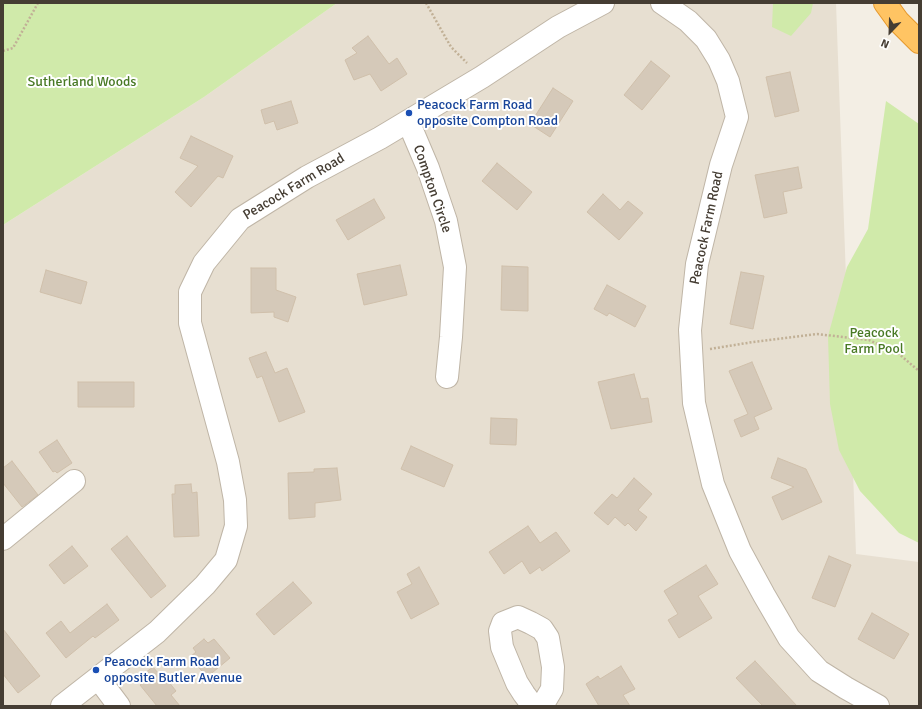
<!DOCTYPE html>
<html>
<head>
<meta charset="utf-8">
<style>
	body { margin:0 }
	#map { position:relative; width:922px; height:709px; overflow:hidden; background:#f3eee4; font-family:Signika,sans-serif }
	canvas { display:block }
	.frame { position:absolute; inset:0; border:4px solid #453d33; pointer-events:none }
	.north { position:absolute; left:870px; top:12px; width:40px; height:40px; -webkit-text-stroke:3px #fff; paint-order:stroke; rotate:203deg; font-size:11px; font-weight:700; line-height:16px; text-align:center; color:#453d33 }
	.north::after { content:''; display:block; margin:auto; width:14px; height:18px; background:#453d33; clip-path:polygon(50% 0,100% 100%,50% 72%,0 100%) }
</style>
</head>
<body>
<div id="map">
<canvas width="922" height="709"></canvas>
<div class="frame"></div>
<div class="north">N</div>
</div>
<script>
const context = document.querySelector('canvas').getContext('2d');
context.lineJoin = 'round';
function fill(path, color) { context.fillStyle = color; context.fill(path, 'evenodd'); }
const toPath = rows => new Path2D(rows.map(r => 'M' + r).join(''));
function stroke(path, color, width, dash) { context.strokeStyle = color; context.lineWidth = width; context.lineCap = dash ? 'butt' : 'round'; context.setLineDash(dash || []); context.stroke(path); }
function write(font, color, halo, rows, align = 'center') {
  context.font = font + ' Signika,sans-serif'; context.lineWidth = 4; context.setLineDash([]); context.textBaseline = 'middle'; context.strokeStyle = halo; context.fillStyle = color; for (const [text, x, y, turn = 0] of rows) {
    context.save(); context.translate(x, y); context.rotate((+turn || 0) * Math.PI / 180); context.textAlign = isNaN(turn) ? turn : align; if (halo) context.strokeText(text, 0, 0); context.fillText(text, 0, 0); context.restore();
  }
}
const residential = toPath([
	[337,3,836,3,856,554,919,562,919,706,3,706,3,225,204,97]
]);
const green = toPath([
	[3,3,337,3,204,97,3,225],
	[773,3,813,3,811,13,791,36,772,27],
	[886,101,919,124,919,543,899,533,860,491,839,450,830,404,828,336,847,267,868,229]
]);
const building = toPath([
	[368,36,389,64,397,58,407,74,381,91,370,74,354,80,345,60,357,53,352,48,368,36],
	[651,61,670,76,642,110,624,95,651,61],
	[790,72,799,111,775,117,766,77,790,72],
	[553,88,573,101,550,137,530,124,553,88],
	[291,101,298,123,277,130,274,121,265,124,261,110,291,101],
	[191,136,233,156,223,178,218,176,191,207,175,192,198,166,180,158,191,136],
	[497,163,532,192,517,210,482,181,497,163],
	[798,167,802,188,783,192,787,213,764,218,755,175,798,167],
	[603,194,620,210,628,201,643,213,619,240,587,212,603,194],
	[374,199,385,218,348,240,336,220,374,199],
	[400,265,407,295,364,305,357,274,400,265],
	[502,266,528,267,528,311,501,310,502,266],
	[251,268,276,268,276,290,296,297,288,322,274,317,274,312,251,313,251,268],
	[46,270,87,282,81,304,40,292,46,270],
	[741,272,764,276,753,329,730,324,741,272],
	[607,285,646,306,635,327,609,313,607,316,594,309,607,285],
	[266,352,275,373,287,368,305,412,279,422,262,376,257,378,249,358,266,352],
	[752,362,772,409,754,417,759,429,741,437,734,420,748,414,729,371,752,362],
	[634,374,641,399,648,398,652,422,611,429,598,382,634,374],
	[78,382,134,382,134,407,78,407,78,382],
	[491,418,517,419,516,445,490,444,491,418],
	[57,440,72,463,57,473,55,471,53,472,39,452,57,440],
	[411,446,453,465,444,487,401,469,411,446],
	[778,458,806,469,822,502,782,520,772,497,794,487,771,478,778,458],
	[12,461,38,495,22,507,3,483,3,468,12,461],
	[337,468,341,500,315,503,315,517,289,519,288,473,314,472,314,469,337,468],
	[634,478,652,494,638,510,647,517,636,531,628,523,625,526,615,517,608,525,594,513,612,494,617,498,634,478],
	[191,484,192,493,197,492,199,536,174,537,172,494,175,494,175,485,191,484],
	[528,526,540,543,556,532,570,551,542,571,540,567,530,574,522,561,504,574,489,552,528,526],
	[127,536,166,586,151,598,111,549,127,536],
	[72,546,88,566,64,584,49,565,72,546],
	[829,556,851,565,835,607,812,598,829,556],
	[706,565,718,584,698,596,712,618,679,638,668,620,678,614,664,591,706,565],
	[419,567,439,604,411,619,397,592,412,584,407,574,419,567],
	[293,582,312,603,274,635,256,614,293,582],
	[107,604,119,620,95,638,93,636,66,658,46,633,61,621,70,633,107,604],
	[872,613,909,634,894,659,858,639,872,613],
	[3,629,40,676,18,693,3,674,3,629],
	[204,639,208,643,214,639,230,658,207,677,190,657,196,652,193,648,204,639],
	[755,661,797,706,763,706,736,678,755,661],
	[621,666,635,689,623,695,630,706,599,706,586,684,598,676,600,679,621,666],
	[153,667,158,673,160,671,176,691,171,695,180,706,157,706,140,685,143,683,138,678,153,667]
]);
const path = toPath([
	[426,3,451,47,467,63],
	[3,51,13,48,38,3],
	[710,349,753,342,817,334,869,340,899,354,919,371]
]);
const minor = toPath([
	[662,3,688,21,706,39,719,60,728,81,737,117,721,165,697,264,690,330,694,403,713,484,740,551,764,595,789,638,819,671,846,688,878,706],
	[408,121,428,168,446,221,455,267,451,337,447,377],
	[3,539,74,481],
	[98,678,119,706],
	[62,706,157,632,205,585,226,560,236,526,235,500,228,462,190,323,190,292,204,263,240,219,307,177,380,138,482,77,558,27,603,3],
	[539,706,530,702,524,694,517,683,502,647,500,631,503,623,518,617,531,623,542,629,548,638,553,667,552,689,542,706]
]);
const highway = toPath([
	[885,3,898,21,919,42]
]);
const markers = [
	[409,113,4,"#1a4fb4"],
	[96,670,4,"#1a4fb4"]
];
const parkNames = [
	["Sutherland Woods",82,82],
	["Peacock",874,333],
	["Farm Pool",874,349]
];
const transitNames = [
	["Peacock Farm Road",417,105],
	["opposite Compton Road",417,121],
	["Peacock Farm Road",104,662],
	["opposite Butler Avenue",104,678]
];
const streetNames = [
	["Peacock Farm Road",294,187,-31],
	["Compton Circle",432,189,71],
	["Peacock Farm Road",707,228,-78]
];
fill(residential, '#e7dfd1');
fill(green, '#d0eaaa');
fill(building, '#d5c9b9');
stroke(building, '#d0c0ab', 1);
stroke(minor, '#bfb5a6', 24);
stroke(highway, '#e5982c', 24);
stroke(path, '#c1b096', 2.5, [2, 2]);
stroke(minor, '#fff', 22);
stroke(highway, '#ffc463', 22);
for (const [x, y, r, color] of markers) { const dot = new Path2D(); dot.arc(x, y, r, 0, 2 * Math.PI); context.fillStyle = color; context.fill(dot); stroke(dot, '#fff', 1.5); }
write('14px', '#487924', '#fff', parkNames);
write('14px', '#164399', '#fff', transitNames, 'left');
write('14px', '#453d33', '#fff', streetNames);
</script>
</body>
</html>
